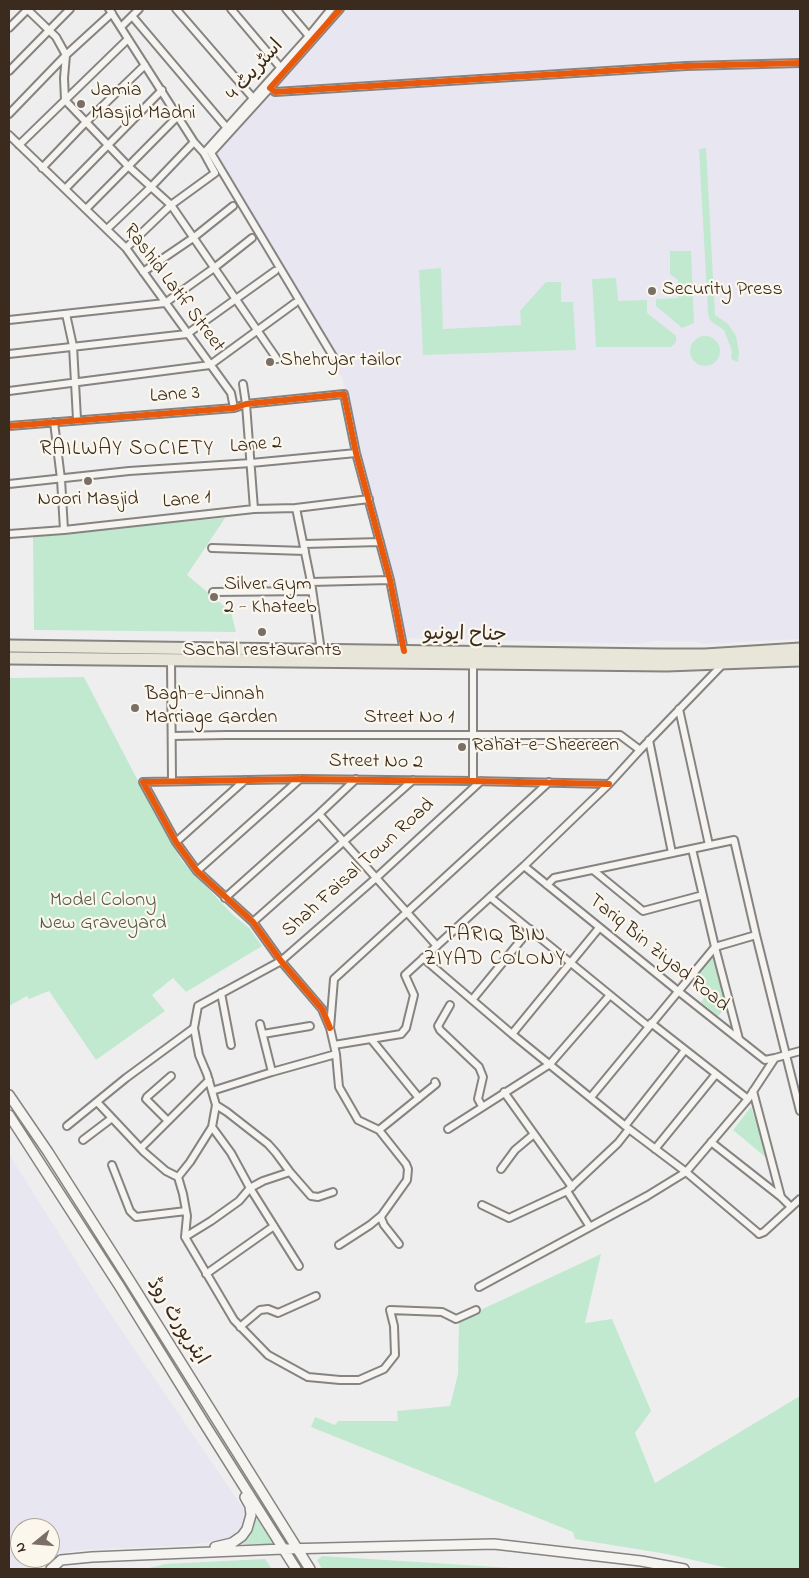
<!DOCTYPE html>
<html>
<head>
<meta charset="utf-8">
<style>
	body { margin:0 }
	#map { position:relative; width:809px; height:1578px; overflow:hidden; background:#efeeef; font-family:"Indie Flower",sans-serif }
	canvas { display:block }
	.frame { position:absolute; inset:0; border:10px solid #3b2a1e; pointer-events:none }
	.north { position:absolute; left:10px; top:1518px; width:50px; height:50px; box-sizing:border-box; background:#fbf7ec; border:1px solid #aea59a; border-radius:50%; rotate:253deg; font-size:14px; font-weight:700; line-height:20px; text-align:center; color:#3b2a1e }
	.north::after { content:''; display:block; margin:auto; width:18px; height:22px; background:#7a6f67; clip-path:polygon(50% 0,100% 100%,50% 72%,0 100%) }
</style>
</head>
<body>
<div id="map">
<canvas width="809" height="1578"></canvas>
<div class="frame"></div>
<div class="north">N</div>
</div>
<script>
const context = document.querySelector('canvas').getContext('2d');
context.lineJoin = 'round';
function fill(path, color) { context.fillStyle = color; context.fill(path, 'evenodd'); }
const toPath = rows => new Path2D(rows.map(r => 'M' + r).join(''));
function stroke(path, color, width, dash) { context.strokeStyle = color; context.lineWidth = width; context.lineCap = dash ? 'butt' : 'round'; context.setLineDash(dash || []); context.stroke(path); }
function write(font, color, halo, rows, align = 'center') {
  context.font = font + ' "Indie Flower","Playpen Sans Arabic",sans-serif'; context.lineWidth = 4.5; context.setLineDash([]); context.textBaseline = 'middle'; context.strokeStyle = halo; context.fillStyle = color; for (const [text, x, y, turn = 0] of rows) {
    context.save(); context.translate(x, y); context.rotate((+turn || 0) * Math.PI / 180); context.textAlign = isNaN(turn) ? turn : align; if (halo) context.strokeText(text, 0, 0); context.fillText(text, 0, 0); context.restore();
  }
}
const built = toPath([
	[335,9,800,9,800,639,704,644,697,642,655,641,638,644,405,638,343,380,206,153],
	[9,1154,97,1294,245,1511,245,1521,241,1529,234,1537,226,1540,202,1543,192,1545,83,1550,69,1552,60,1555,49,1561,41,1569,9,1569],
	[20,1528,50,1528,50,1558,20,1558]
]);
const green = toPath([
	[706,148,715,315,728,324,736,336,739,352,738,362,731,359,732,351,724,330,712,322,709,318,708,313,699,149],
	[670,251,691,251,694,323,682,328,656,306,656,299,678,298,678,280,670,274],
	[441,268,443,329,521,325,520,311,546,282,561,282,561,302,573,302,576,350,423,355,419,270],
	[616,278,618,301,647,300,647,313,676,336,676,342,671,347,596,347,592,279],
	'690 351a15 15 0 1 1 30 0a15 15 0 1 1-30 0Z',
	[225,518,187,575,231,612,236,632,34,630,33,535],
	[84,677,164,831,182,861,233,915,249,928,262,946,186,992,173,978,152,995,165,1011,96,1060,49,991,29,999,27,996,9,1006,9,678],
	[713,956,730,1017,724,1010,718,1016,701,1002,704,998,701,995,705,991,701,987,699,989,691,983],
	[751,1107,769,1160,733,1130],
	[601,1254,585,1323,612,1319,651,1411,635,1433,655,1483,800,1396,800,1569,732,1569,667,1554,575,1539,573,1532,311,1427,315,1417,335,1425,338,1421,398,1421,397,1411,450,1406,458,1374,459,1320],
	[254,1515,275,1544,238,1544,246,1535],
	[322,1556,497,1567,525,1569,322,1569,317,1560],
	[265,1559,272,1569,145,1569,165,1564]
]);
const street = toPath([
	[27,9,56,37,66,55,64,78,65,100,128,166,171,205,277,359],
	[109,9,194,142,204,153,215,173,171,205,126,248],
	[176,9,253,98],
	[231,9,280,67],
	[286,9,309,36],
	[340,9,270,88,275,92,686,66,800,63],
	[132,16,227,128],
	[121,27,139,9],
	[9,28,28,9],
	[9,71,70,9],
	[270,88,211,153,334,358],
	[9,114,66,55,112,13],
	[9,135,126,248,231,393,234,408],
	[19,145,128,39],
	[204,153,309,36,331,9],
	[42,168,86,122,145,65],
	[65,189,162,90],
	[86,209,178,116],
	[107,229,151,187,194,142],
	[143,272,193,238,233,206],
	[66,314,73,346,77,419],
	[9,320,165,303,214,268,252,238],
	[9,354,187,334,275,271],
	[243,384,246,404,254,509],
	[9,391,210,365,295,303],
	[54,422,61,479,64,530],
	[9,426,234,408,246,404,344,394,356,453,390,580,404,651],
	[9,484,129,471,251,463,356,453],
	[296,508,311,582,321,651],
	[9,534,64,530,254,509,296,508,369,499],
	[304,544,380,542],
	[212,548,305,551],
	[311,582,390,580],
	[213,592,312,591],
	[171,659,172,781],
	[679,709,709,845],
	[173,736,226,735,620,735,640,750],
	[649,740,672,853],
	[473,781,473,664],
	[319,814,437,946],
	[176,842,245,780],
	[692,849,715,947,739,1039],
	[524,866,678,991,765,1060,775,1058],
	[593,870,643,911,703,895],
	[197,871,300,779],
	[547,885,554,878,734,840,756,935,800,1111],
	[490,897,648,1026],
	[225,898,319,814,356,779],
	[253,922,413,780],
	[423,958,512,1034,629,1129,686,1172,757,1232,759,1234,764,1232,800,1199],
	[221,993,231,1045],
	[472,1000,530,929],
	[450,1005,438,1026,440,1030,479,1067,483,1077,478,1099,482,1106],
	[651,1023,748,1099],
	[260,1024,272,1072],
	[330,1028,322,1009,281,961,253,922,197,871,176,842,143,782,302,779,473,781,609,784],
	[263,1034,310,1026],
	[512,1034,599,928],
	[371,1039,419,1098],
	[334,1045,401,1034,406,1028,414,995,405,975,524,866,609,784,640,750,723,664],
	[212,1091,272,1072,336,1054],
	[753,1091,781,1197],
	[504,1092,572,1187],
	[591,1097,715,947,756,935],
	[97,1102,144,1152,166,1171,178,1177,190,1162,212,1127,216,1105,207,1074,199,1055,194,1028],
	[216,1105,227,1112,268,1144,276,1153,290,1172,263,1181,250,1188,299,1266],
	[168,1121,146,1099,147,1097,171,1076],
	[67,1126,126,1078,194,1028,198,1006,281,961,376,878,481,781],
	[625,1126,685,1050],
	[448,1129,550,1064,610,995],
	[379,1130,436,1084,435,1082],
	[83,1140,112,1118],
	[711,1142,781,1197,791,1207],
	[141,1148,209,1080],
	[655,1149,716,1074],
	[112,1165,130,1211,136,1217,186,1211],
	[501,1169,515,1150,534,1134],
	[290,1172,311,1196,318,1197,333,1192],
	[178,1177,183,1194,187,1216,185,1237,211,1221,239,1201,250,1188,231,1153,212,1127],
	[567,1191,590,1227],
	[482,1205,509,1218,567,1191,618,1143,629,1129],
	[185,1237,234,1320,268,1355,308,1377,340,1380,359,1380,384,1369,395,1355,394,1326,390,1310,442,1312,456,1319,476,1310],
	[399,1244,384,1225,381,1218,382,1215,407,1180,408,1169,406,1164,379,1130,358,1120,339,1087,336,1054,330,1028,334,979,549,782],
	[339,1245,370,1225,382,1215],
	[206,1274,274,1226],
	[479,1287,647,1196,686,1172,748,1099,775,1058,800,1051],
	[240,1327,260,1310,268,1309,278,1313,316,1296]
]);
const secondary = toPath([
	[9,1095,48,1152,130,1281,310,1569],
	[9,1115,120,1287,204,1423,296,1569],
	[215,1547,232,1543,242,1536,247,1529,251,1515,250,1506,245,1497],
	[51,1569,61,1560,92,1557,283,1549,494,1544,641,1561,684,1569]
]);
const highway = toPath([
	[9,646,660,655,705,655,800,649],
	[9,658,667,665,800,660]
]);
const cycleway = toPath([
	[340,9,270,88,275,92,686,66,800,63],
	[9,426,234,408,246,404,344,394,356,453,390,580,404,651],
	[330,1028,322,1009,281,961,253,922,197,871,176,842,143,782,302,779,473,781,609,784]
]);
const markers = [
	[81,104,5,"#7a6f67"],
	[652,291,5,"#7a6f67"],
	[270,362,5,"#7a6f67"],
	[88,481,5,"#7a6f67"],
	[214,597,5,"#7a6f67"],
	[262,632,5,"#7a6f67"],
	[135,708,5,"#7a6f67"],
	[462,747,5,"#7a6f67"]
];
const streetNames = [
	["اسٹریٹ 4",256,71,-48],
	["Rashid Latif Street",173,289,53],
	["Lane 3",175,396,-4],
	["Lane 2",256,446,-5],
	["Lane 1",187,501,-6],
	["جناح ایونیو",465,636,1],
	["Street No 1",409,719],
	["Street No 2",376,763,1],
	["Shah Faisal Town Road",359,869,-42],
	["Tariq Bin Ziyad Road",658,954,39],
	["ایئرپورٹ روڈ",176,1322,58]
];
const poiNames = [
	["Jamia",91,92],
	["Masjid Madni",91,115],
	["Security Press",662,291],
	["Shehryar tailor",280,362],
	["Noori Masjid",88,501,"center"],
	["Silver Gym",224,586],
	["2 - Khateeb",224,609],
	["Sachal restaurants",262,652,"center"],
	["Bagh-e-Jinnah",145,696],
	["Marriage Garden",145,719],
	["Rahat-e-Sheereen",472,747]
];
const parkNames = [
	["Model Colony",103,902],
	["New Graveyard",103,925]
];
const neighbourhoodNames = [
	["RAILWAY SOCIETY",127,451],
	["TARIQ BIN",495,937],
	["ZIYAD COLONY",495,961]
];
fill(built, '#e8e7f1');
fill(green, '#c1e9cf');
stroke(street, '#878381', 10);
stroke(secondary, '#878381', 12);
stroke(highway, '#878381', 15);
stroke(street, '#f5f4f1', 6);
stroke(secondary, '#f5f4f1', 9);
stroke(highway, '#e8e6d8', 11);
stroke(cycleway, '#e8590c', 6);
for (const [x, y, r, color] of markers) { const dot = new Path2D(); dot.arc(x, y, r, 0, 2 * Math.PI); context.fillStyle = color; context.fill(dot); stroke(dot, '#fbf7ec', 2); }
write('20px', '#3b2a1e', '#fbf7ec', streetNames);
write('20px', '#3b2a1e', '#fbf7ec', poiNames, 'left');
write('20px', '#535944', '#fbf7ec', parkNames);
context.letterSpacing = '1px';
write('21px', '#3b2a1e', '#fbf7ec', neighbourhoodNames);
context.letterSpacing = '0px';
</script>
</body>
</html>
